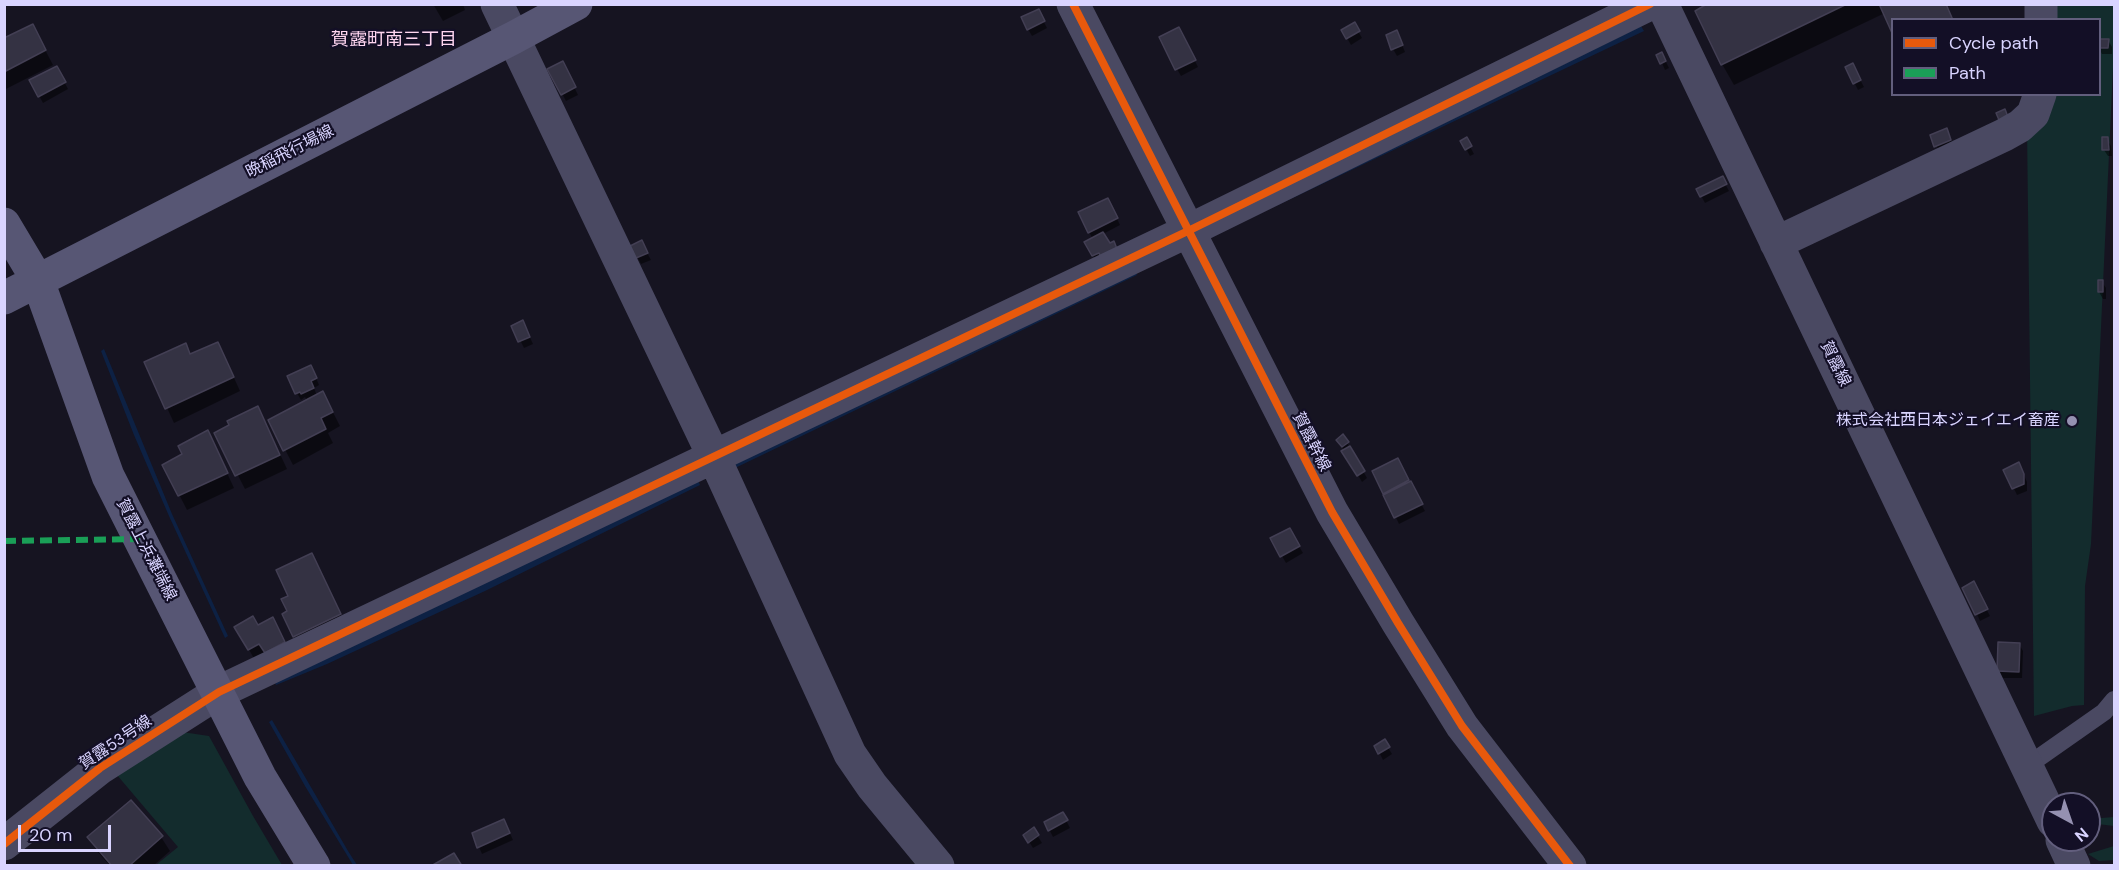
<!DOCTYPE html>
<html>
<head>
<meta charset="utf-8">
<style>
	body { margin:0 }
	#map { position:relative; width:2119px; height:870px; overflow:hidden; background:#161421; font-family:"DM Sans",sans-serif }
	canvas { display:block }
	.frame { position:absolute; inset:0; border:6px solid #d9d4ff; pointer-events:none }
	.legend { position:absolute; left:1891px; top:18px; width:210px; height:78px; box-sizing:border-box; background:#130f26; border:2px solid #625e7d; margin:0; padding:8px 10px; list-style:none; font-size:18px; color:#d9d4ff }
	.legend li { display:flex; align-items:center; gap:12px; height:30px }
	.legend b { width:30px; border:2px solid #625e7d }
	.north { position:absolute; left:2041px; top:792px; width:60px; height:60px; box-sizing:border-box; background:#130f26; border:2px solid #625e7d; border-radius:50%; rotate:140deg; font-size:16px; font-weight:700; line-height:24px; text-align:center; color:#d9d4ff }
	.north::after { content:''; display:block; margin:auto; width:21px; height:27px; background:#9591b1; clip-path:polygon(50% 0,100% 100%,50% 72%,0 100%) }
	.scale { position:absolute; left:18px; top:825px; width:93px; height:27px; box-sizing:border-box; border:3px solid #d9d4ff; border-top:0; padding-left:8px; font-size:18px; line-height:21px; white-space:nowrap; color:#d9d4ff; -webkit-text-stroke:4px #130f26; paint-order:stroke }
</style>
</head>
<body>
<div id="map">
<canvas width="2119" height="870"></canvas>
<div class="frame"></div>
<ul class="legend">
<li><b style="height:8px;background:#e8590c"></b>Cycle path</li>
<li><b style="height:8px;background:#1a9f57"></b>Path</li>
</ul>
<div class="north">N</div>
<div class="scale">20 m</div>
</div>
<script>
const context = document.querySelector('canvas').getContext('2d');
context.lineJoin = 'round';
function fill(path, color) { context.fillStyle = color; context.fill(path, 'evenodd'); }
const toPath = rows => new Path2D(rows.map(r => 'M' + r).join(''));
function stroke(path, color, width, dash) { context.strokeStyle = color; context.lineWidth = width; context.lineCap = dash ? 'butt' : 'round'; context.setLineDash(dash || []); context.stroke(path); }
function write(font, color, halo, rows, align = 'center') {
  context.font = font + ' "DM Sans","Noto Sans JP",sans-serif'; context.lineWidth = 4.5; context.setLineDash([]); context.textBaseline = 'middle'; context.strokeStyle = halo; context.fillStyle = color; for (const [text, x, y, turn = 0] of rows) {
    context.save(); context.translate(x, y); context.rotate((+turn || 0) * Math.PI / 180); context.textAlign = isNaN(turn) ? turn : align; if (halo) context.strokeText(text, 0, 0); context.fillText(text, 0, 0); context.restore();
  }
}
const green = toPath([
	[2047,5,2114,5,2114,46,2091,544,2085,586,2084,705,2072,706,2034,716,2027,126,2044,95,2100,94,2100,20,2047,19],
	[182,732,209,736,253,816,282,865,156,865,178,847,117,775],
	[2114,817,2114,826,2089,823,2089,819],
	[2114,846,2114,860,2099,861,2088,854]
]);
const water = toPath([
	[1641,26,1644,31,1261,213],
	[1134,268,1137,275,735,468,733,464],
	[104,349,172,514,228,636,225,638,169,516,134,435,101,351],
	[698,480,700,485,485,591,327,664,276,685,274,680],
	[272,720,348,851,357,865,353,865,305,786,269,722]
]);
const shadow = toPath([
	[433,4,463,4,465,10,443,21],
	[1710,4,1946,4,1954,20,1892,20,1892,30,1885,13,1734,85,1722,64],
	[1038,11,1047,28,1032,36,1028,29],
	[1354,24,1362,38,1351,45,1343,31],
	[1397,32,1405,52,1397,56,1393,49],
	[1182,35,1198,67,1181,76,1177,69],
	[4,40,40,40,53,65,4,90],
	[2100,40,2108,40,2112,47,2112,54,2102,54,2100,50],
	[1665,60,1669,68,1665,70,1662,63],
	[57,68,68,89,43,103,31,81],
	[1847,68,1856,72,1864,87,1858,90],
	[549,69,566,70,578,95,566,101],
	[1932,136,1950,137,1954,147,1940,153],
	[1466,139,1474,154,1470,156,1462,141],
	[2107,139,2111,146,2112,156,2108,156,2104,150],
	[1722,178,1729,191,1705,203,1698,190],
	[1111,206,1120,225,1103,234,1109,245,1097,262,1086,243,1093,239,1089,232],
	[641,242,651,260,641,264,632,247],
	[2099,282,2102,282,2106,288,2106,299,2103,299,2099,292],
	[513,326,526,329,533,344,524,348],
	[185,345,191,356,225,358,240,391,174,423,146,362],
	[314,373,319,385,314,388,317,396,323,393,340,426,328,433,333,443,293,465,270,420,307,401,305,397,301,400,297,393],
	[265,422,287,469,245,489,216,433],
	[208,432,234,488,187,510,164,465,184,455],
	[1343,436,1367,478,1362,482,1338,440],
	[1401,467,1425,511,1399,524,1374,472],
	[2005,470,2022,471,2027,482,2027,491,2017,495],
	[1289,530,1303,553,1286,563,1272,539],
	[319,569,347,628,302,650,294,636,289,612,290,596],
	[1973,583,1990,616,1980,621,1977,614],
	[258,627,280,633,292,657,257,664,237,628],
	[2019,644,2023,651,2022,678,2002,678,1998,671],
	[1384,741,1392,754,1383,760,1376,746],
	[1063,814,1070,828,1053,837,1046,823],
	[507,827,513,840,482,854,479,847],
	[1034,830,1042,843,1033,848,1025,835],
	[89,837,161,837,170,851,153,866,110,866,97,851]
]);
const building = toPath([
	[1707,4,1847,4,1721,65,1695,11,1707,4],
	[1879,4,1946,4,1953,20,1892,20,1892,33,1879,4],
	[1039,9,1045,21,1027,30,1021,17,1039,9],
	[1355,22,1360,31,1346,39,1341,30,1355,22],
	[33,24,46,50,4,72,4,38,33,24],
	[1179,27,1196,60,1175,70,1159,37,1179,27],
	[1397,30,1403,45,1391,50,1386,35,1397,30],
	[2100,39,2109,39,2108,48,2100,48,2100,39],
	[1662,52,1666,61,1660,64,1656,55,1662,52],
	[563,61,576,87,561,95,547,69,563,61],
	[1853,63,1861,80,1853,84,1845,67,1853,63],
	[57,66,66,82,38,97,29,80,57,66],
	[2005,109,2008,117,1999,120,1996,113,2005,109],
	[1947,128,1951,140,1934,147,1930,135,1947,128],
	[1467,137,1472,146,1465,150,1460,141,1467,137],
	[2102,137,2108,137,2109,150,2102,150,2102,137],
	[1723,176,1727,184,1700,197,1696,189,1723,176],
	[1108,198,1118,218,1088,233,1078,212,1108,198],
	[1103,232,1110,243,1114,241,1117,249,1101,257,1099,253,1092,256,1084,242,1103,232],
	[642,240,648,253,636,258,630,246,642,240],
	[2098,280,2103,280,2103,292,2098,292,2098,280],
	[523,320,530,337,518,342,511,326,523,320],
	[218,342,234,377,165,409,144,362,186,343,190,354,218,342],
	[311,365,317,378,311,381,314,388,301,394,300,392,295,394,287,376,311,365],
	[323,391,333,412,321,418,326,429,283,451,268,420,323,391],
	[258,406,280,455,235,476,214,433,229,425,227,421,258,406],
	[208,430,228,473,178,496,162,465,182,454,178,446,208,430],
	[1343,434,1349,442,1342,447,1336,440,1343,434],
	[1350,446,1365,471,1357,476,1341,451,1350,446],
	[1398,458,1409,480,1383,494,1372,471,1398,458],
	[2019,462,2024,474,2024,484,2012,489,2003,470,2019,462],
	[1411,481,1423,504,1394,518,1383,495,1411,481],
	[1290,528,1300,546,1280,557,1270,538,1290,528],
	[312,553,341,614,293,637,282,614,287,611,281,599,288,596,276,570,312,553],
	[1974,581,1988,609,1975,615,1962,588,1974,581],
	[253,616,258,625,273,617,285,642,265,653,259,644,248,650,234,627,253,616],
	[1998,642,2020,643,2019,672,1997,671,1998,642],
	[1385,739,1390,747,1378,754,1374,746,1385,739],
	[131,800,163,836,129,866,112,866,87,837,131,800],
	[1063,812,1068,820,1048,831,1044,822,1063,812],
	[504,819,510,833,477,848,472,833,504,819],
	[1034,827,1039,835,1028,843,1023,835,1034,827],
	[454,853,462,866,431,866,454,853]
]);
const lane = toPath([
	[2027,766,2104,712,2114,700]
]);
const street = toPath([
	[497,4,714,457,850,754,872,786,938,866],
	[1073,4,1332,512,1398,623,1462,726,1570,866],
	[1662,4,2053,821],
	[2041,4,2041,20],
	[1776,243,2004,135,2020,126,2033,114,2040,94],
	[2062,840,2074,866],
	[4,844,100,768,219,692,1188,231,1650,4]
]);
const secondary = toPath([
	[4,224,38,281,108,476,260,777,314,866],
	[4,298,513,38,576,4]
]);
const quiet = toPath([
	[4,541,140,539]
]);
const cycleway = toPath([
	[1073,4,1332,512,1398,623,1462,726,1570,866],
	[4,844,100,768,219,692,1188,231,1650,4]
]);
const markers = [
	[2072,421,6,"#9591b1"]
];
const streetNames = [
	["晩稲飛行場線",290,152,-27],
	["賀露線",1835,364,64],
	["賀露幹線",1311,442,63],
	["賀露上浜灘端線",146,550,63],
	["賀露53号線",116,743,-34]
];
const poiNames = [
	["株式会社西日本ジェイエイ畜産",2060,421]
];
const neighbourhoodNames = [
	["賀露町南三丁目",394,40]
];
fill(green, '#132c2d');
fill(water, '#0d2144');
fill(shadow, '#0007');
fill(building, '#343243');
stroke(building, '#433f54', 1.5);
stroke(lane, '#4a4962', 18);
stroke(street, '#4a4962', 33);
stroke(secondary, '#575674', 33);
stroke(quiet, '#1a9f57', 6, [12, 6]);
stroke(cycleway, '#e8590c', 8);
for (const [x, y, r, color] of markers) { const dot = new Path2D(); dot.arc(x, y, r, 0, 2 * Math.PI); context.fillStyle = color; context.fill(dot); stroke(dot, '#130f26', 2); }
write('16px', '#d9d4ff', '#130f26', streetNames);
write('16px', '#d9d4ff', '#130f26', poiNames, 'right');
write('18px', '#ffd6f0', '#130f26', neighbourhoodNames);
</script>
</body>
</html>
